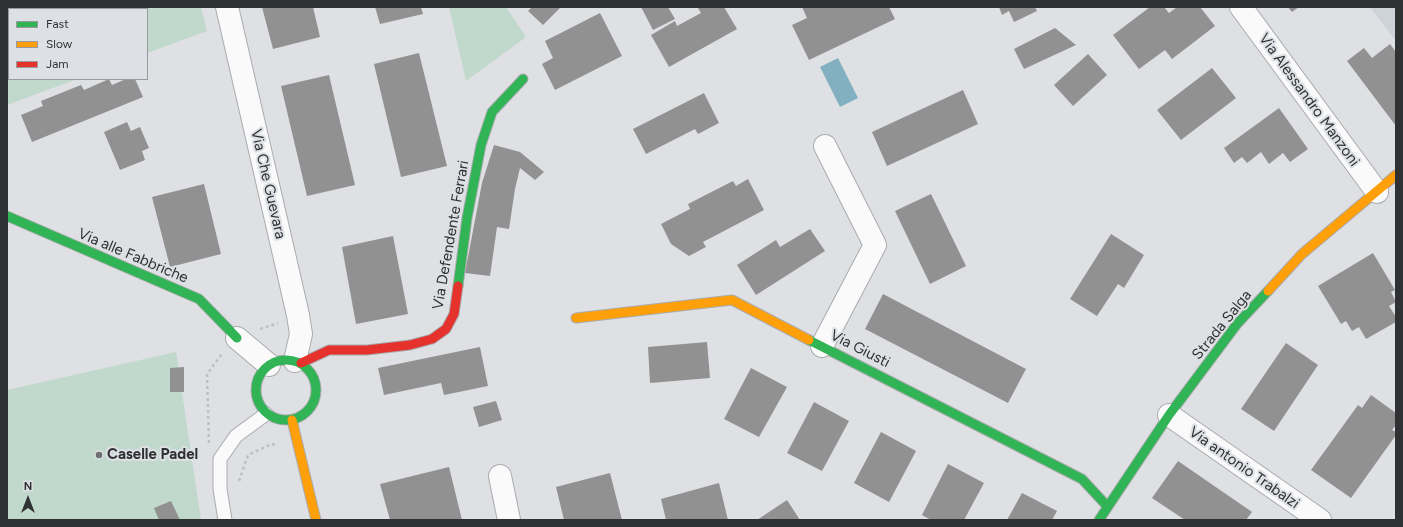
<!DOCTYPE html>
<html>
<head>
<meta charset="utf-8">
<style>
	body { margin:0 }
	#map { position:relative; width:1403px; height:527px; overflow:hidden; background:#dee0e3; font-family:Figtree,sans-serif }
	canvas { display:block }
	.frame { position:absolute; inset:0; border:8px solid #303133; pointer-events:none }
	.legend { position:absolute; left:8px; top:8px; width:140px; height:72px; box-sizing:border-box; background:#dde0e4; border:1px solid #989a9d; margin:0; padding:5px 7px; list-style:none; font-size:12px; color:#303133 }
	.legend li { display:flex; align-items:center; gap:8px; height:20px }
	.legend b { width:20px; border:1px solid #989a9d }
	.north { position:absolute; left:8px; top:479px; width:40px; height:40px; -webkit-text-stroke:3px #dde0e4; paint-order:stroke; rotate:0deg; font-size:11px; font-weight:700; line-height:16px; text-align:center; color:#303133 }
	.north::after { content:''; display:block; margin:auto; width:14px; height:18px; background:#303133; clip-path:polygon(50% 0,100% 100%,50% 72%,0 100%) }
</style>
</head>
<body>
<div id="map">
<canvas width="1403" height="527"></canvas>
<div class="frame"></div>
<ul class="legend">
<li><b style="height:5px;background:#30b455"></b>Fast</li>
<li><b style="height:5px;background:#ff9f0a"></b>Slow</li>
<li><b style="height:5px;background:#e5322d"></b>Jam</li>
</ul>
<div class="north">N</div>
</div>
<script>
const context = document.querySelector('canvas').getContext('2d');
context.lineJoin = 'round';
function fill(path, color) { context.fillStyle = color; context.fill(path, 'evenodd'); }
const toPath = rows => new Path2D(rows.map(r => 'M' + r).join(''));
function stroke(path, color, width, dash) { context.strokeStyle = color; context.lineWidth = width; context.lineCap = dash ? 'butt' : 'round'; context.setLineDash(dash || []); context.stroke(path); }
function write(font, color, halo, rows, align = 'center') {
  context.font = font + ' Figtree,sans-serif'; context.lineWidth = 4; context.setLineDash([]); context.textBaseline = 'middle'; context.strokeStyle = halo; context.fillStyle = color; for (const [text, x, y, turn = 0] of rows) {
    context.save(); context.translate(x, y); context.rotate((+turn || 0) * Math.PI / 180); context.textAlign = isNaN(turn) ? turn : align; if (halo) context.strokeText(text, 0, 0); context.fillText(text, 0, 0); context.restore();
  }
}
const built = toPath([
	[1370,7,1396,7,1396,41]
]);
const green = toPath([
	[7,7,201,7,207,31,147,53,147,9,9,9,9,79,77,79,7,105],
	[449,7,506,7,526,37,466,81],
	[176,352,201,520,7,520,7,390]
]);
const water = toPath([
	[838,58,858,98,840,107,820,67]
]);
const building = toPath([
	[262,7,313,7,320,37,273,49],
	[375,7,421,7,423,14,380,24],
	[532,7,561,7,543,25,528,11],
	[641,7,668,7,675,19,653,30],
	[701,7,724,7,737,29,669,67,651,35,675,21,677,26,701,13,698,8],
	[802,7,889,7,895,19,809,60,792,25,807,18],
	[999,7,1035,7,1037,11,1014,22,1009,11,1002,15],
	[1150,7,1164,7,1169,13,1177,7,1200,7,1215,26,1172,59,1165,50,1139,69,1113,35],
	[1288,7,1299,7,1292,12],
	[600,13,622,56,555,90,542,64,553,58,545,41],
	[1055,28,1076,45,1024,69,1014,49],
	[1390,44,1396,52,1396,126,1347,61,1364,48,1372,58],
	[419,53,447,166,401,177,374,64],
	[1088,54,1107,75,1073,106,1054,85],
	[1212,68,1236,98,1181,140,1157,110],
	[329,75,355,185,307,196,281,86],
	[109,79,112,85,126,79,135,79,143,97,32,142,21,115,43,106,41,101,81,85,84,90],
	[963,90,978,124,887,166,872,132],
	[704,93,719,123,698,134,695,129,646,154,633,129],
	[1279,108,1308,149,1290,162,1283,153,1269,164,1261,152,1247,163,1242,157,1234,163,1224,148],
	[127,122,131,131,140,127,149,148,142,151,145,160,120,170,104,132],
	[494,145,520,152,544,172,535,180,520,168,515,189,509,229,497,227,490,276,465,273,482,183],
	[748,179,764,210,703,242,706,247,689,256,671,244,661,224,690,209,688,204,733,181,736,186],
	[204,184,221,254,170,267,152,197],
	[931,194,966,266,930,284,895,211],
	[810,229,825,251,756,295,737,265,776,240,780,247],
	[1111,234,1144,255,1124,288,1118,284,1097,316,1070,299],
	[393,236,408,314,356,324,342,247],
	[1373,253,1395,290,1391,292,1396,302,1389,306,1396,317,1396,322,1366,339,1359,327,1352,331,1346,321,1341,324,1318,286],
	[883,294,1026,369,1008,403,865,329],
	[707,342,710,378,650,383,648,347],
	[1286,343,1318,365,1274,431,1241,409],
	[480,347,488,386,444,395,441,383,384,395,378,368],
	[184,367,184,392,170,392,170,368],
	[751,368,787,387,759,437,724,419],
	[1371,395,1396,413,1396,425,1392,430,1396,432,1396,435,1351,498,1311,470,1358,405,1362,408],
	[496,401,502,420,479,427,473,407],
	[814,402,849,421,822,471,787,453],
	[881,432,916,451,889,502,854,483],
	[1178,461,1252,512,1246,520,1185,520,1152,498],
	[948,464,984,483,964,520,931,520,922,515],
	[449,467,462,520,390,520,380,484],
	[610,473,622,520,564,520,556,487],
	[719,483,728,520,666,520,661,499],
	[1022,493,1057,511,1052,520,1007,520],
	[787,500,800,520,757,520],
	[171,501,180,520,159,520,154,508]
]);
const path = toPath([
	[260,329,278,323],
	[209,443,207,374,222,354],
	[239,481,248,455,272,444,275,445]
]);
const lane = toPath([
	[225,520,220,489,220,459,236,436,266,414]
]);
const street = toPath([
	[227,7,298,315,301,334,295,361],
	[1241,7,1377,192],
	[237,338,269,365],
	[822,346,875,245,825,146],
	[1169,415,1320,520],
	[500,476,509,520]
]);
const fast = toPath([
	[7,216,199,299,237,338],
	[458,286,467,218,481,145,492,112,523,79],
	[809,340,1082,479,1107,506],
	'256 390a30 30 0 1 1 60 0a30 30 0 1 1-60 0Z',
	[1099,520,1169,415,1237,324,1268,291]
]);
const slow = toPath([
	[1268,291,1302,254,1396,175],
	[576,318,732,300,809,340],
	[292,420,316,520]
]);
const jam = toPath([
	[301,363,329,350,367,350,410,345,432,339,446,329,454,314,458,286]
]);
const markers = [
	[99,455,4,"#6d6e71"]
];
const streetNames = [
	["Via Alessandro Manzoni",1309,100,54],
	["Via Che Guevara",268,184,77],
	["Via Defendente Ferrari",451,235,-80],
	["Via alle Fabbriche",133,256,23],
	["Strada Salga",1222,325,-51],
	["Via Giusti",860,349,27],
	["Via antonio Trabalzi",1244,468,35]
];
const poiNames = [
	["Caselle Padel",107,455]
];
fill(built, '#ced2d9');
fill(green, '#c1d8cc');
fill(water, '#82b0c1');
fill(building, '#919192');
stroke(lane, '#a9abad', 15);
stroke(street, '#a9abad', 24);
stroke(fast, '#a9abad', 11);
stroke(slow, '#a9abad', 11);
stroke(jam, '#a9abad', 11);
stroke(path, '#bfc0c1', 2.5, [3, 3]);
stroke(lane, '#fafafb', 13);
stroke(street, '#fafafb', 22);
stroke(fast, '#30b455', 9);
stroke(slow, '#ff9f0a', 9);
stroke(jam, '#e5322d', 9);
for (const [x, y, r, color] of markers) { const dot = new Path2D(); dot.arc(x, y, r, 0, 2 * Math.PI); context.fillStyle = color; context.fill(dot); stroke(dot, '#dde0e4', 1.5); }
write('15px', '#303133', '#dde0e4', streetNames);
write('bold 15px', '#303133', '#dde0e4', poiNames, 'left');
</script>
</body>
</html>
